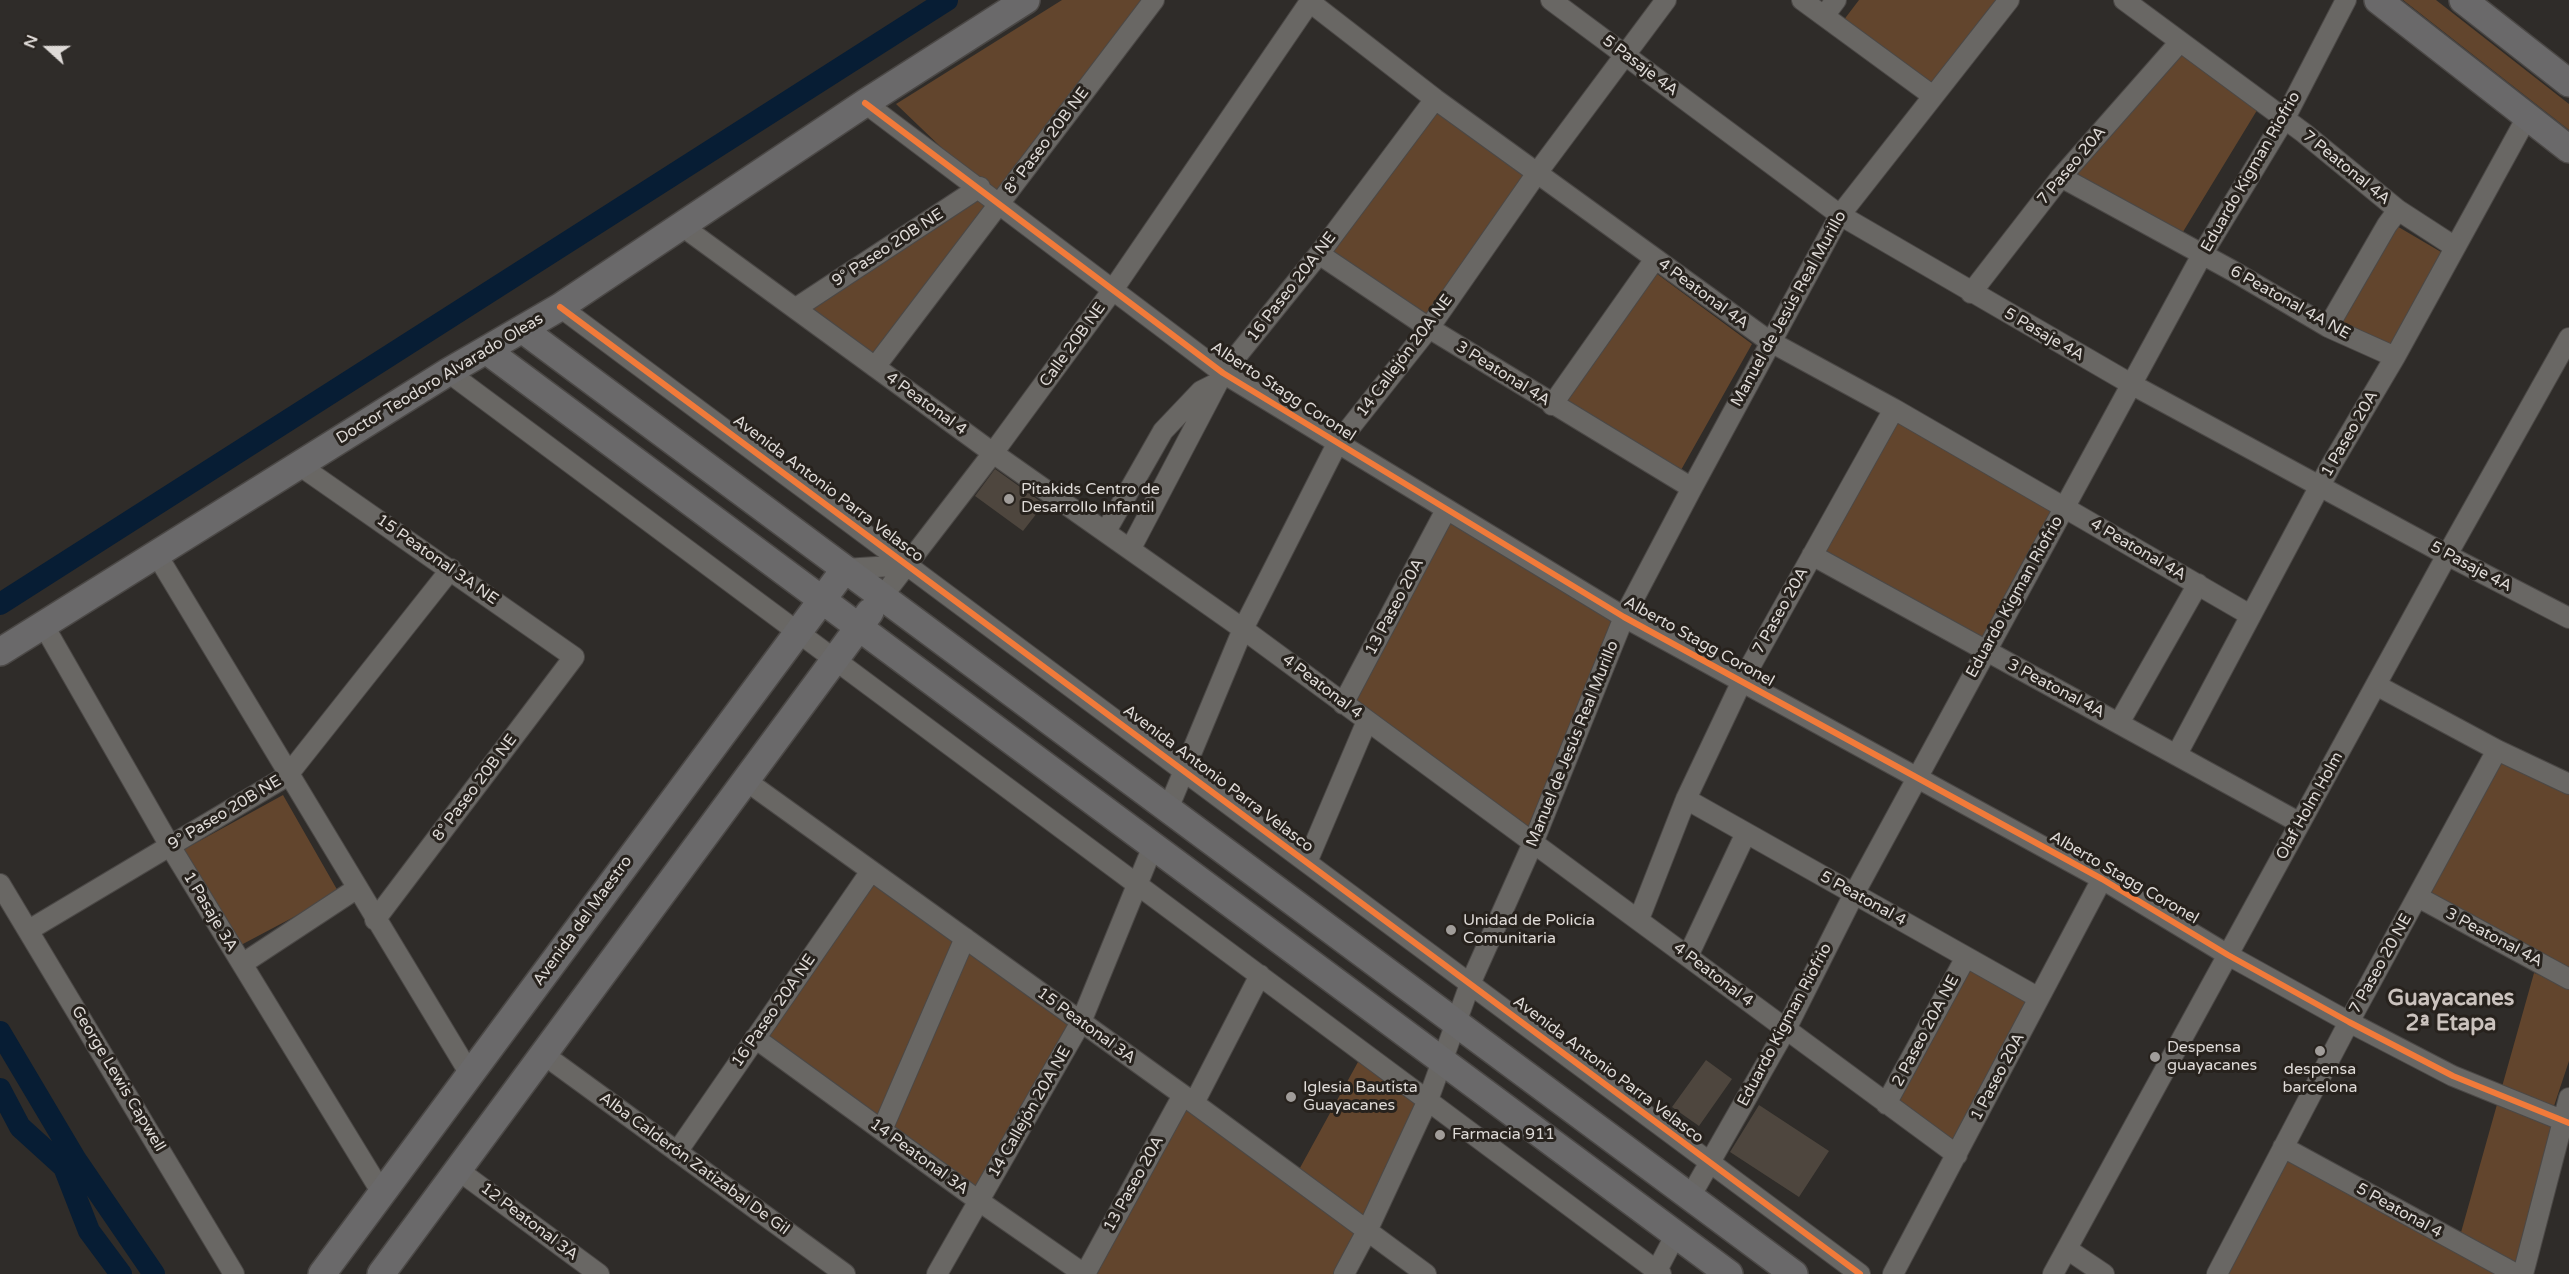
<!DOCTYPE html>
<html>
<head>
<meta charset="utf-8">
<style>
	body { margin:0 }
	#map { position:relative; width:2569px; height:1274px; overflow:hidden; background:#2f2c29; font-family:"Varela Round",sans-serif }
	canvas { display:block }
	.north { position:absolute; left:18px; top:18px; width:60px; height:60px; -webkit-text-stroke:4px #27221d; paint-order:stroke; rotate:291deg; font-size:16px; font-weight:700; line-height:24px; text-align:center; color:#dedad7 }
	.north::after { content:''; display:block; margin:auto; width:21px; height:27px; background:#dedad7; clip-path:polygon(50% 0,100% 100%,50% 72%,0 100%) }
</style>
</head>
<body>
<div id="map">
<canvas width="2569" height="1274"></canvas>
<div class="north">N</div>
</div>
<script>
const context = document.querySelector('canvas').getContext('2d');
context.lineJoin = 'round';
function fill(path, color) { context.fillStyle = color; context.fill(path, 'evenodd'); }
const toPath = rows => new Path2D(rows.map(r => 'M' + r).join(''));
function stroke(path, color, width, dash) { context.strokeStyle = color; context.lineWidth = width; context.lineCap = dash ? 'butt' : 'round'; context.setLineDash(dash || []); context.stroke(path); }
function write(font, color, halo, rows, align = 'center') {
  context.font = font + ' "Varela Round",sans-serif'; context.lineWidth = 6; context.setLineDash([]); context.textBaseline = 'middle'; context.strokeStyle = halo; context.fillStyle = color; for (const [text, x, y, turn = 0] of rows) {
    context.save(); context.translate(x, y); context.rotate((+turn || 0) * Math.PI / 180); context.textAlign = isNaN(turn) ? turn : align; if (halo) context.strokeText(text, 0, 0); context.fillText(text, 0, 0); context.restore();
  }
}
const green = toPath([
	[1062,0,1153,0,876,366,796,308,980,188,993,197,896,104],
	[1859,0,1997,0,1929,86,1843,21],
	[2403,0,2436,0,2569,104,2569,130],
	[2179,47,2259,107,2178,240,2063,176],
	[1435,99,1537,173,1429,328,1319,254],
	[2390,222,2441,252,2394,357,2331,324],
	[1645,265,1752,344,1681,470,1558,398],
	[1894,409,2064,507,1985,652,1812,555],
	[1446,510,1624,617,1533,843,1343,704],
	[2497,750,2569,784,2569,980,2418,897],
	[283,795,339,893,241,945,183,850],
	[871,871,1080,1022,980,1198,756,1037],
	[1966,957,2039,998,1957,1155,1886,1104],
	[2534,973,2569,985,2569,1061,2551,1115,2562,1120,2523,1274,2458,1243],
	[1364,1051,1428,1100,1339,1274,1085,1274,1182,1096,1295,1177],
	[2287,1159,2499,1274,2228,1274]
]);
const canal = toPath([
	[0,604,947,0],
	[0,1032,76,1160,154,1274],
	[0,1089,20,1127,64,1167,89,1231,121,1274]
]);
const building = toPath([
	[995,469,1044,504,1023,531,975,496],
	[1706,1060,1732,1079,1699,1126,1672,1107],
	[1759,1105,1829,1151,1799,1197,1730,1152]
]);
const street = toPath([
	[1551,0,1840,215,2131,384,2447,555,2569,618],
	[1802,0,1933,96],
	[2124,0,2304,133,2398,210,2455,247],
	[1310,2,1435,99,1769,341,1894,409,2250,615],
	[1824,16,1836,0],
	[865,103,1223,373,1624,617,2102,879,2228,955,2349,1022,2453,1076,2569,1123],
	[2061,177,2233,271,2328,327,2395,357],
	[682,226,993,453,1243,629,1957,1155],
	[1319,254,1429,328,1692,488],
	[1971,293,2061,177,2179,43],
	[560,307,1860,1274],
	[796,308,980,187],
	[2328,327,2387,225,2398,210],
	[875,367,1154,0],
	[448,372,1661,1274],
	[1552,405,1655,259],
	[299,465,574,657,375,920],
	[1106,531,1163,431,1201,391,1213,385],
	[1131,548,1223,373,1319,254,1435,99],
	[157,555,470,1074],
	[1812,555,2300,823],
	[845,569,907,565],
	[882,597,993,453,1112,291,1311,0],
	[44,626,170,846,382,1193],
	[2376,685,2497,750,2569,784],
	[1343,704,1446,510],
	[2119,723,2198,584],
	[2177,754,2330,467,2395,357,2527,117],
	[745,780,1183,1095,1426,1274],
	[1686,799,2039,998],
	[1168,809,1243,629,1337,444,1429,328,1537,173,1666,0],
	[1307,862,1367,721],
	[0,884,234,1274],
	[2418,897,2569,979],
	[1639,919,1686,799,1742,681,1894,409],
	[29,930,287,776,451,569],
	[1688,956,1746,833],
	[242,964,356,889],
	[755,1038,979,1201,1084,1274],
	[543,1054,845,1274],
	[1194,1103,1260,975],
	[1886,1104,1966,957],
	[882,1130,965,938],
	[2283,1147,2516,1274],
	[677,1152,871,871],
	[458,1170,599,1274],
	[1690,1197,1786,1029,1854,894,2203,253,2285,118,2346,0],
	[2067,1249,2104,1274],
	[937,1274,1081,1022,1153,846],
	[1085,1274,1183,1095],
	[1344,1274,1367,1231,1428,1100,1470,984,1533,843,1624,617,1692,488,1840,215,2009,0],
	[1655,1274,1676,1234],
	[1893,1274,2102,879],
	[2053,1274,2447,555,2569,338],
	[2217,1274,2349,1022,2497,750],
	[2523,1274,2569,1098]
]);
const secondary = toPath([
	[2378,0,2569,149],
	[2463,0,2569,83],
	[522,329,1794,1274],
	[486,350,1729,1274],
	[0,652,448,372,560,307,865,103,1026,0],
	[322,1274,845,569],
	[381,1274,870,612]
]);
const cycleway = toPath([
	[865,103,1223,373,1624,617,2102,879,2228,955,2349,1022,2453,1076,2569,1123],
	[560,307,1860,1274]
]);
const markers = [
	[1009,499,6,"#a19d9a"],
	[1451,930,6,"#a19d9a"],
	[2320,1051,6,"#a19d9a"],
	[2155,1057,6,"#a19d9a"],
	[1291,1097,6,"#a19d9a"],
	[1440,1135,6,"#a19d9a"]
];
const streetNames = [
	["5 Pasaje 4A",1640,66,37],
	["8° Paseo 20B NE",1047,141,-53],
	["7 Paseo 20A",2072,166,-50],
	["7 Peatonal 4A",2346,168,39],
	["Eduardo Kigman Riofrio",2251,172,-60],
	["9° Paseo 20B NE",888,248,-33],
	["16 Paseo 20A NE",1292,287,-52],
	["4 Peatonal 4A",1703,294,36],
	["6 Peatonal 4A NE",2290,303,29],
	["Manuel de Jesús Real Murillo",1789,309,-61],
	["5 Pasaje 4A",2044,335,30],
	["Calle 20B NE",1073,345,-54],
	["14 Callejón 20A NE",1405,356,-53],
	["3 Peatonal 4A",1503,374,32],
	["Doctor Teodoro Alvarado Oleas",440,379,-31],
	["Alberto Stagg Coronel",1283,392,33],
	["4 Peatonal 4",926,404,36],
	["1 Paseo 20A",2350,434,-60],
	["Avenida Antonio Parra Velasco",828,489,37],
	["4 Peatonal 4A",2138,550,30],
	["15 Peatonal 3A NE",437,560,35],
	["5 Pasaje 4A",2471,567,28],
	["Eduardo Kigman Riofrio",2015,597,-61],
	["13 Paseo 20A",1395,607,-62],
	["7 Paseo 20A",1781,611,-61],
	["Alberto Stagg Coronel",1699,642,29],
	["4 Peatonal 4",1322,687,37],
	["3 Peatonal 4A",2056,689,28],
	["Manuel de Jesús Real Murillo",1573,744,-68],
	["Avenida Antonio Parra Velasco",1218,779,37],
	["8° Paseo 20B NE",475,788,-53],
	["Olaf Holm Holm",2310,806,-61],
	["9° Paseo 20B NE",225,813,-31],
	["Alberto Stagg Coronel",2124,878,30],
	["5 Peatonal 4",1863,899,29],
	["1 Pasaje 3A",210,912,59],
	["Avenida del Maestro",583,921,-54],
	["3 Peatonal 4A",2494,938,28],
	["7 Paseo 20 NE",2381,964,-61],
	["4 Peatonal 4",1713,975,37],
	["16 Paseo 20A NE",774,1011,-55],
	["Eduardo Kigman Riofrio",1785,1025,-62],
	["15 Peatonal 3A",1086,1026,36],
	["2 Paseo 20A NE",1926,1031,-62],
	["Avenida Antonio Parra Velasco",1608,1070,37],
	["1 Paseo 20A",1998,1077,-62],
	["George Lewis Capwell",118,1079,59],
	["14 Callejón 20A NE",1030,1112,-60],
	["14 Peatonal 3A",919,1157,36],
	["Alba Calderón Zatizabal De Gil",694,1164,36],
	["13 Paseo 20A",1134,1184,-61],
	["5 Peatonal 4",2399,1211,29],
	["12 Peatonal 3A",529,1222,37]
];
const poiNames = [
	["Pitakids Centro de",1021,490],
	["Desarrollo Infantil",1021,508],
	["Unidad de Policía",1463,921],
	["Comunitaria",1463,939],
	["Despensa",2167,1048],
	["guayacanes",2167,1066],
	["despensa",2320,1070,"center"],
	["barcelona",2320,1088,"center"],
	["Iglesia Bautista",1303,1088],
	["Guayacanes",1303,1106],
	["Farmacia 911",1452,1135]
];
const districtNames = [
	["Guayacanes",2451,999],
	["2ª Etapa",2451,1024]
];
fill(green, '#62452d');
stroke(canal, '#071d34', 22);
fill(building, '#4e463e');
stroke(street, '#4b4846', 22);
stroke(secondary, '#4b4846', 30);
stroke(street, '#696764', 20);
stroke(secondary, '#6a696a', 27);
stroke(cycleway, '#f17a3a', 6);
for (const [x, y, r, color] of markers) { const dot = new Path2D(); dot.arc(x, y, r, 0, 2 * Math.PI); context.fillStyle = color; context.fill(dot); stroke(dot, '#27221d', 2); }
write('16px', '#dedad7', '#27221d', streetNames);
write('16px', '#dedad7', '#27221d', poiNames, 'left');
write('bold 22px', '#cbc3be', '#27221d', districtNames);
</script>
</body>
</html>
